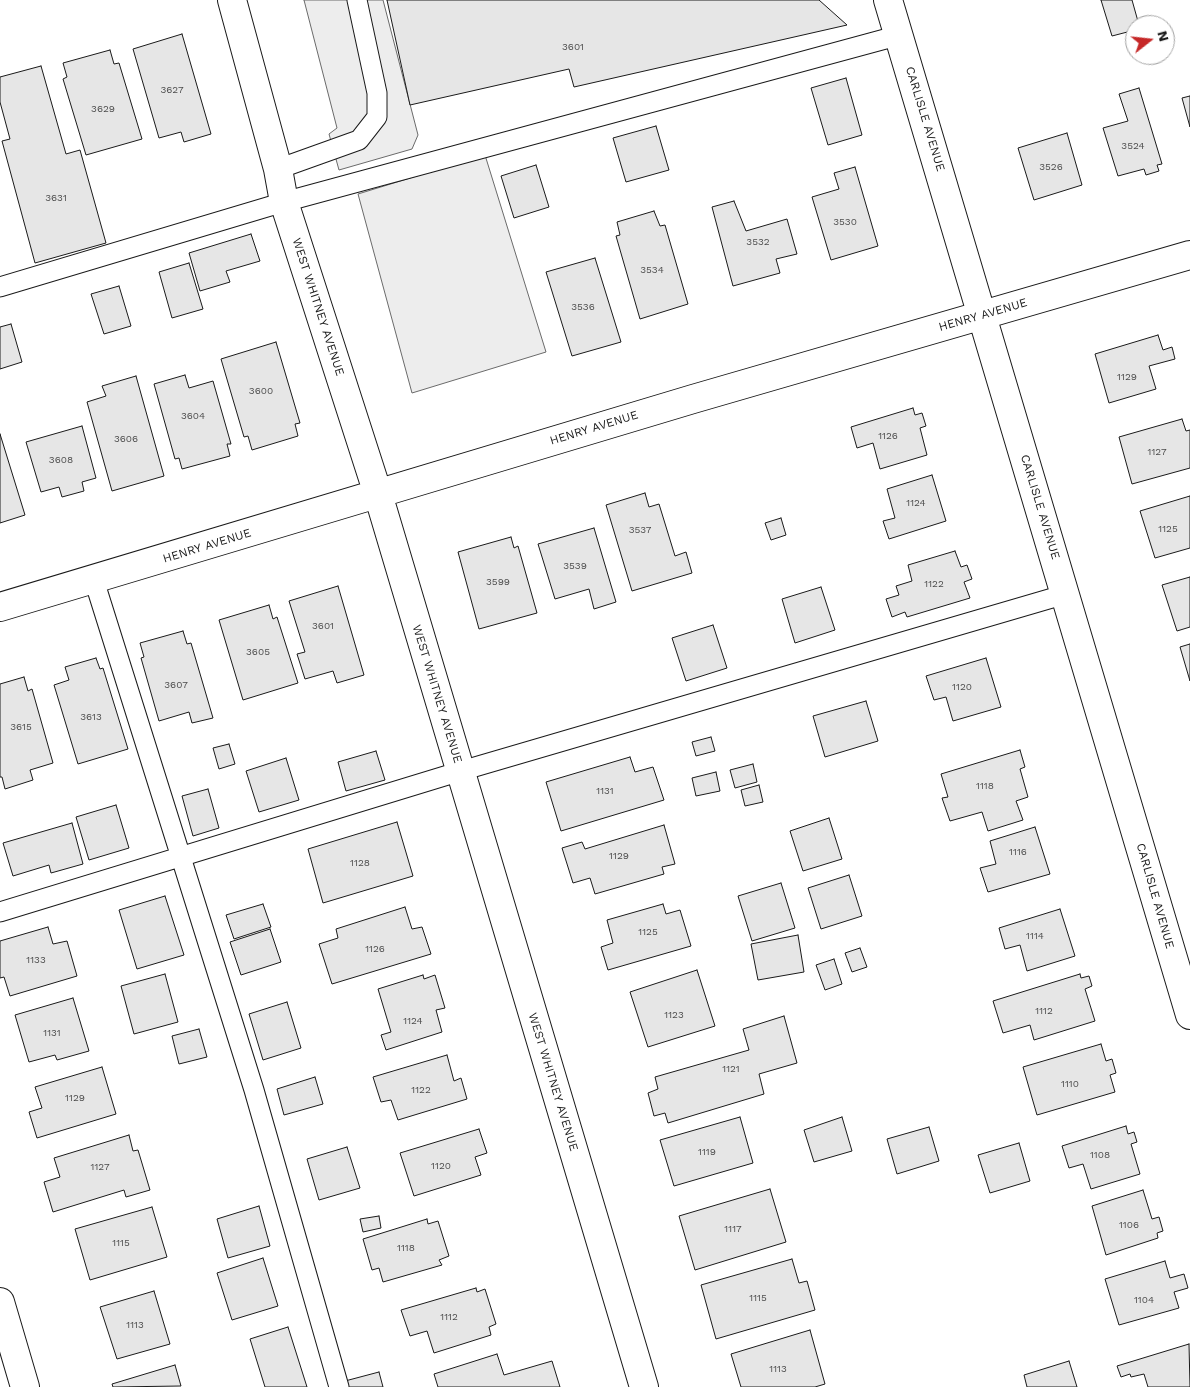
<!DOCTYPE html>
<html>
<head>
<meta charset="utf-8">
<style>
	body { margin:0 }
	#map { position:relative; width:1190px; height:1387px; overflow:hidden; background:#fff; font-family:"Work Sans",sans-serif }
	canvas { display:block }
	.north { position:absolute; left:1125px; top:15px; width:50px; height:50px; box-sizing:border-box; background:#fff; border:1px solid #a3a3a3; border-radius:50%; rotate:74deg; font-size:14px; font-weight:700; line-height:20px; text-align:center; color:#1a1a1a }
	.north::after { content:''; display:block; margin:auto; width:18px; height:22px; background:#c62828; clip-path:polygon(50% 0,100% 100%,50% 72%,0 100%) }
</style>
</head>
<body>
<div id="map">
<canvas width="1190" height="1387"></canvas>
<div class="north">N</div>
</div>
<script>
const context = document.querySelector('canvas').getContext('2d');
context.lineJoin = 'round';
function fill(path, color) { context.fillStyle = color; context.fill(path, 'evenodd'); }
const toPath = rows => new Path2D(rows.map(r => 'M' + r).join(''));
function stroke(path, color, width, dash) { context.strokeStyle = color; context.lineWidth = width; context.lineCap = dash ? 'butt' : 'round'; context.setLineDash(dash || []); context.stroke(path); }
function write(font, color, halo, rows, align = 'center') {
  context.font = font + ' "Work Sans",sans-serif'; context.lineWidth = 4; context.setLineDash([]); context.textBaseline = 'middle'; context.strokeStyle = halo; context.fillStyle = color; for (const [text, x, y, turn = 0] of rows) {
    context.save(); context.translate(x, y); context.rotate((+turn || 0) * Math.PI / 180); context.textAlign = isNaN(turn) ? turn : align; if (halo) context.strokeText(text, 0, 0); context.fillText(text, 0, 0); context.restore();
  }
}
const parking = toPath([
	[304,0,383,0,418,135,412,149,339,170,329,134,337,128,304,0],
	[485,155,546,352,412,393,358,194,485,155]
]);
const building = toPath([
	[387,0,819,0,847,25,574,87,569,69,410,105,387,0],
	[1101,0,1132,0,1139,25,1135,25,1135,30,1112,36,1101,0],
	[182,34,211,134,184,142,181,132,159,138,133,49,182,34],
	[110,50,114,64,119,63,142,139,86,155,63,79,67,77,63,63,110,50],
	[41,66,66,154,80,150,106,243,35,263,2,141,10,139,0,102,0,77,41,66],
	[846,78,862,135,828,145,811,88,846,78],
	[1139,88,1162,164,1157,165,1159,171,1146,175,1144,169,1118,176,1103,128,1128,121,1119,94,1139,88],
	[1190,96,1190,127,1182,98,1190,96],
	[656,126,669,170,626,182,613,138,656,126],
	[1067,133,1082,185,1034,200,1018,148,1067,133],
	[536,165,549,207,514,218,501,176,536,165],
	[855,167,878,246,831,260,812,197,839,189,834,173,855,167],
	[734,201,746,231,787,219,797,254,776,259,780,273,733,286,712,207,734,201],
	[654,211,660,226,665,225,688,304,640,319,616,236,620,235,617,222,654,211],
	[251,234,260,261,226,271,230,282,200,291,189,253,251,234],
	[595,258,621,342,572,356,546,272,595,258],
	[189,263,203,309,172,318,159,272,189,263],
	[119,286,131,326,104,334,91,294,119,286],
	[11,324,22,362,0,369,0,327,11,324],
	[1158,335,1163,350,1172,347,1175,359,1149,366,1156,389,1109,403,1095,354,1158,335],
	[276,342,300,423,295,424,298,436,252,450,248,436,244,437,221,359,276,342],
	[185,375,189,388,213,381,231,444,227,444,230,456,182,469,179,458,175,459,154,384,185,375],
	[136,376,164,476,112,491,87,402,106,396,102,386,136,376],
	[913,408,915,415,922,413,926,426,920,428,927,455,880,469,873,443,857,448,851,427,913,408],
	[1182,419,1186,431,1190,430,1190,468,1132,484,1119,437,1182,419],
	[82,426,96,478,82,482,84,491,62,497,59,487,41,492,26,442,82,426],
	[0,434,25,515,0,523,0,434],
	[932,475,946,521,889,539,883,521,895,518,887,489,932,475],
	[645,493,649,507,659,504,675,556,686,552,692,573,632,591,606,505,645,493],
	[1190,496,1190,548,1155,558,1140,511,1190,496],
	[781,518,786,535,771,540,765,523,781,518],
	[594,528,616,602,594,609,589,589,555,599,538,544,594,528],
	[511,537,514,548,518,546,537,613,479,629,458,552,511,537],
	[955,551,961,567,967,565,972,579,964,582,970,598,907,617,905,612,892,617,886,599,899,595,896,586,912,581,908,565,955,551],
	[1190,577,1190,627,1177,631,1162,585,1190,577],
	[338,586,364,675,337,683,333,671,305,679,297,654,305,652,289,601,338,586],
	[821,587,835,630,795,643,782,599,821,587],
	[269,605,273,619,277,617,298,683,243,700,219,620,269,605],
	[713,625,727,668,686,681,672,638,713,625],
	[183,631,187,644,191,643,213,718,192,723,189,712,159,721,141,658,144,657,140,643,183,631],
	[1190,644,1190,681,1180,647,1190,644],
	[96,658,100,669,103,668,128,749,78,764,54,685,69,680,65,667,96,658],
	[986,658,1001,707,953,721,946,697,934,700,926,676,986,658],
	[24,677,28,691,32,689,53,763,30,770,33,780,5,789,2,777,0,777,0,684,24,677],
	[866,701,878,741,825,757,813,716,866,701],
	[711,737,715,751,696,756,692,742,711,737],
	[229,744,235,764,219,769,213,748,229,744],
	[1020,750,1025,767,1020,769,1028,797,1016,801,1023,820,988,831,982,812,950,821,942,798,948,797,941,774,1020,750],
	[376,751,385,780,346,791,338,762,376,751],
	[630,757,635,772,653,767,664,800,561,831,546,782,630,757],
	[286,758,299,800,259,812,246,771,286,758],
	[753,764,757,782,735,788,730,770,753,764],
	[716,772,720,791,696,796,692,778,716,772],
	[759,785,763,802,745,806,741,790,759,785],
	[208,789,219,828,193,836,182,796,208,789],
	[116,805,129,848,89,860,76,817,116,805],
	[829,818,842,859,803,871,790,831,829,818],
	[397,822,413,876,323,903,308,849,397,822],
	[72,823,83,864,51,873,49,865,13,876,3,843,72,823],
	[664,825,675,864,662,867,664,874,595,894,590,878,573,883,562,848,582,842,585,849,664,825],
	[1035,827,1050,874,988,892,980,868,996,864,990,841,1035,827],
	[849,875,862,916,821,929,808,888,849,875],
	[781,883,795,928,752,941,738,896,781,883],
	[165,896,184,955,137,969,119,910,165,896],
	[263,904,271,927,234,939,226,915,263,904],
	[663,904,666,914,680,910,691,946,608,970,601,947,613,943,607,920,663,904],
	[405,907,412,929,422,927,431,954,332,984,319,944,338,938,336,929,405,907],
	[1060,909,1075,956,1027,971,1020,945,1005,949,999,928,1060,909],
	[48,927,53,944,67,941,77,976,10,996,4,977,0,978,0,941,48,927],
	[270,929,281,962,241,975,230,942,270,929],
	[798,935,804,972,758,980,751,944,798,935],
	[860,948,867,967,852,972,845,953,860,948],
	[834,959,842,984,825,990,816,965,834,959],
	[697,970,715,1026,648,1047,630,992,697,970],
	[165,974,178,1022,134,1034,121,986,165,974],
	[1080,974,1081,978,1089,976,1092,986,1085,989,1095,1021,1034,1040,1030,1025,1003,1033,993,1001,1080,974],
	[423,975,424,979,435,975,445,1008,436,1010,442,1032,386,1050,381,1035,391,1032,378,989,423,975],
	[73,998,89,1051,57,1060,55,1055,29,1062,15,1015,73,998],
	[287,1002,301,1048,263,1060,249,1014,287,1002],
	[784,1016,797,1063,759,1074,764,1094,668,1123,665,1113,654,1116,648,1093,658,1089,655,1077,749,1050,743,1029,784,1016],
	[199,1029,207,1057,179,1064,172,1036,199,1029],
	[1101,1044,1106,1061,1112,1059,1116,1073,1110,1075,1115,1092,1037,1115,1023,1067,1101,1044],
	[447,1055,454,1081,461,1078,467,1099,398,1120,391,1100,381,1102,373,1077,447,1055],
	[102,1067,116,1114,37,1138,29,1112,42,1108,35,1087,102,1067],
	[315,1077,323,1104,284,1115,277,1089,315,1077],
	[740,1117,753,1163,674,1186,660,1140,740,1117],
	[842,1117,852,1151,814,1162,804,1130,842,1117],
	[1126,1126,1128,1134,1134,1132,1137,1142,1131,1144,1140,1174,1091,1189,1083,1164,1069,1168,1062,1146,1126,1126],
	[929,1127,939,1161,897,1174,887,1139,929,1127],
	[479,1129,487,1153,475,1157,481,1175,414,1196,400,1153,479,1129],
	[129,1135,133,1151,138,1150,150,1190,126,1197,124,1190,53,1212,44,1182,60,1177,54,1158,129,1135],
	[1019,1143,1030,1181,990,1193,978,1155,1019,1143],
	[347,1147,360,1188,319,1200,307,1159,347,1147],
	[770,1189,786,1242,695,1270,679,1216,770,1189],
	[1143,1190,1152,1219,1159,1217,1163,1231,1157,1233,1158,1238,1106,1255,1092,1206,1143,1190],
	[259,1206,270,1246,228,1258,217,1219,259,1206],
	[152,1207,167,1257,90,1280,75,1229,152,1207],
	[379,1216,381,1228,363,1232,360,1219,379,1216],
	[427,1219,428,1224,438,1221,449,1256,439,1260,442,1265,383,1282,379,1268,372,1270,363,1239,427,1219],
	[263,1258,278,1306,232,1320,217,1273,263,1258],
	[792,1259,799,1283,807,1281,815,1310,716,1339,701,1285,792,1259],
	[1165,1261,1170,1278,1184,1274,1188,1288,1174,1292,1179,1308,1119,1325,1105,1279,1165,1261],
	[476,1288,477,1292,485,1289,496,1324,489,1327,491,1335,434,1353,427,1331,410,1336,401,1310,476,1288],
	[154,1291,170,1344,117,1359,100,1307,154,1291],
	[288,1327,307,1387,265,1387,250,1339,288,1327],
	[810,1330,825,1384,815,1387,741,1387,731,1354,810,1330],
	[1189,1344,1190,1387,1148,1387,1144,1374,1131,1377,1130,1374,1121,1377,1117,1366,1189,1344],
	[497,1354,504,1375,552,1361,560,1387,438,1387,434,1374,497,1354],
	[1069,1361,1077,1387,1027,1387,1024,1375,1069,1361],
	[175,1365,181,1386,113,1387,112,1384,175,1365],
	[379,1372,383,1387,347,1387,345,1381,379,1372]
]);
const service = toPath([
	[278,169,359,140,377,117,377,93,357,0],
	[0,287,284,202,900,35],
	[94,580,254,1090,339,1387],
	[0,912,461,771,1066,594]
]);
const minor = toPath([
	[232,0,278,169,284,202,378,494,644,1387],
	[888,0,1190,1015],
	[0,607,693,399,1190,255],
	[0,1302,25,1387]
]);
const numberNames = [
	["3601",573,47],
	["3627",172,90],
	["3629",103,109],
	["3524",1133,146],
	["3526",1051,167],
	["3631",56,198],
	["3530",845,222],
	["3532",758,242],
	["3534",652,270],
	["3536",583,307],
	["1129",1127,377],
	["3600",261,391],
	["3604",193,416],
	["1126",888,436],
	["3606",126,439],
	["1127",1157,452],
	["3608",61,460],
	["1124",916,503],
	["1125",1168,529],
	["3537",640,530],
	["3539",575,566],
	["3599",498,582],
	["1122",934,584],
	["3601",323,626],
	["3605",258,652],
	["3607",176,685],
	["1120",962,687],
	["3613",91,717],
	["3615",21,727],
	["1118",985,786],
	["1131",605,791],
	["1116",1018,852],
	["1129",619,856],
	["1128",360,863],
	["1125",648,932],
	["1114",1035,936],
	["1126",375,949],
	["1133",36,960],
	["1112",1044,1011],
	["1123",674,1015],
	["1124",413,1021],
	["1131",52,1033],
	["1121",731,1069],
	["1110",1070,1084],
	["1122",421,1090],
	["1129",75,1098],
	["1119",707,1152],
	["1108",1100,1155],
	["1120",441,1166],
	["1127",100,1167],
	["1106",1129,1225],
	["1117",733,1229],
	["1115",121,1243],
	["1118",406,1248],
	["1115",758,1298],
	["1104",1144,1300],
	["1112",449,1317],
	["1113",135,1325],
	["1113",778,1369]
];
const streetNames = [
	["CARLISLE AVENUE",925,119,73],
	["WEST WHITNEY AVENUE",318,307,72],
	["HENRY AVENUE",983,315,-16],
	["HENRY AVENUE",594,428,-17],
	["CARLISLE AVENUE",1040,507,73],
	["HENRY AVENUE",207,546,-17],
	["WEST WHITNEY AVENUE",437,694,73],
	["CARLISLE AVENUE",1155,896,74],
	["WEST WHITNEY AVENUE",553,1082,73]
];
fill(parking, '#ededed');
stroke(parking, '#6a6a6a', 1);
fill(building, '#e6e6e6');
stroke(building, '#1a1a1a', 1);
stroke(service, '#1a1a1a', 21);
stroke(minor, '#1a1a1a', 30);
stroke(service, '#fff', 19);
stroke(minor, '#fff', 28);
write('10px', '#4d4d4d', null, numberNames);
write('12px', '#1a1a1a', '#fff', streetNames);
</script>
</body>
</html>
